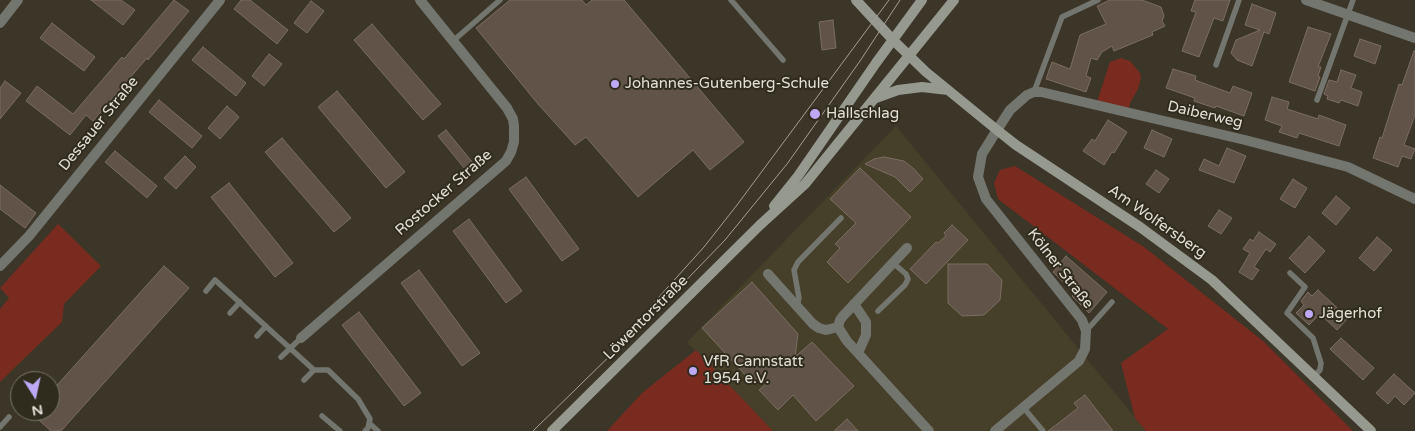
<!DOCTYPE html>
<html>
<head>
<meta charset="utf-8">
<style>
	body { margin:0 }
	#map { position:relative; width:1415px; height:431px; overflow:hidden; background:#3b3627; font-family:"Varela Round",sans-serif }
	canvas { display:block }
	.north { position:absolute; left:10px; top:371px; width:50px; height:50px; box-sizing:border-box; background:#302c1d; border:1px solid #777467; border-radius:50%; rotate:170deg; font-size:14px; font-weight:700; line-height:20px; text-align:center; color:#e2dfd6 }
	.north::after { content:''; display:block; margin:auto; width:18px; height:22px; background:#bda9f5; clip-path:polygon(50% 0,100% 100%,50% 72%,0 100%) }
</style>
</head>
<body>
<div id="map">
<canvas width="1415" height="431"></canvas>
<div class="north">N</div>
</div>
<script>
const context = document.querySelector('canvas').getContext('2d');
context.lineJoin = 'round';
function fill(path, color) { context.fillStyle = color; context.fill(path, 'evenodd'); }
const toPath = rows => new Path2D(rows.map(r => 'M' + r).join(''));
function stroke(path, color, width, dash) { context.strokeStyle = color; context.lineWidth = width; context.lineCap = dash ? 'butt' : 'round'; context.setLineDash(dash || []); context.stroke(path); }
function write(font, color, halo, rows, align = 'center') {
  context.font = font + ' "Varela Round",sans-serif'; context.lineWidth = 4; context.setLineDash([]); context.textBaseline = 'middle'; context.strokeStyle = halo; context.fillStyle = color; for (const [text, x, y, turn = 0] of rows) {
    context.save(); context.translate(x, y); context.rotate((+turn || 0) * Math.PI / 180); context.textAlign = isNaN(turn) ? turn : align; if (halo) context.strokeText(text, 0, 0); context.fillText(text, 0, 0); context.restore();
  }
}
const built = toPath([
	[896,126,1146,431,773,431,687,342]
]);
const green = toPath([
	[1121,58,1130,61,1140,73,1141,78,1138,89,1130,103,1128,113,1096,105,1110,62],
	[1015,166,1144,247,1263,341,1353,431,1146,431,1135,418,1121,363,1168,329,998,199,994,183,1000,170],
	[58,224,101,266,64,304,62,322,0,382,0,309,9,298,0,288],
	[696,350,773,431,607,431,642,393]
]);
const building = toPath([
	[91,0,121,0,135,10,123,25,91,0],
	[174,0,189,11,148,60,147,58,93,121,86,115,70,135,26,101,37,86,73,114,122,57,124,59,174,0],
	[241,0,250,0,288,30,277,44,234,9,241,0],
	[510,0,582,0,586,5,592,0,624,0,744,142,710,170,693,150,638,197,586,137,575,145,538,104,476,28,510,0],
	[1110,0,1142,0,1161,7,1164,16,1162,21,1165,26,1152,32,1153,35,1148,37,1114,51,1112,46,1102,52,1097,60,1091,58,1086,76,1091,78,1086,92,1046,79,1052,62,1070,69,1080,35,1106,24,1097,6,1110,0],
	[1195,0,1230,0,1223,21,1214,18,1199,57,1182,51,1196,12,1191,11,1195,0],
	[311,1,324,11,307,33,294,23,311,1],
	[1252,4,1276,13,1269,34,1264,32,1252,66,1237,60,1231,53,1236,40,1260,30,1245,25,1252,4],
	[833,20,836,48,822,50,819,22,833,20],
	[52,23,95,57,84,71,40,38,52,23],
	[372,24,441,104,423,120,354,40,372,24],
	[1308,27,1331,34,1318,67,1321,67,1318,76,1320,77,1315,91,1289,82,1308,27],
	[1360,39,1381,46,1375,64,1354,56,1360,39],
	[203,47,246,83,236,96,192,60,203,47],
	[1414,51,1415,51,1415,115,1404,145,1415,149,1411,159,1402,156,1398,167,1373,158,1380,137,1382,138,1399,84,1402,85,1414,51],
	[269,54,282,64,264,86,252,76,269,54],
	[1173,69,1196,76,1195,80,1230,93,1233,86,1252,93,1244,116,1216,106,1215,108,1194,101,1195,98,1166,88,1173,69],
	[1341,70,1356,75,1351,88,1362,92,1358,106,1341,100,1339,103,1327,99,1328,96,1324,94,1329,80,1337,82,1341,70],
	[5,81,21,93,0,119,0,88,5,81],
	[337,91,405,172,386,188,318,107,337,91],
	[1272,97,1289,102,1287,109,1318,119,1319,115,1346,125,1339,146,1299,133,1297,138,1279,132,1282,126,1265,120,1272,97],
	[159,100,202,136,192,148,149,112,159,100],
	[227,106,239,117,220,139,208,128,227,106],
	[1108,120,1127,132,1114,153,1112,152,1104,165,1083,151,1092,139,1095,141,1108,120],
	[446,130,473,163,465,169,438,136,446,130],
	[1152,130,1172,139,1164,157,1144,148,1152,130],
	[282,138,351,218,334,232,265,152,282,138],
	[1227,148,1246,156,1234,183,1199,170,1204,159,1219,166,1227,148],
	[115,151,157,186,147,198,105,162,115,151],
	[185,156,196,167,176,189,164,178,185,156],
	[884,157,904,161,914,169,923,179,910,192,895,177,865,164,874,159,884,157],
	[860,168,911,217,848,283,827,262,840,248,835,244,856,223,830,199,860,168],
	[1156,170,1169,179,1159,193,1146,184,1156,170],
	[526,177,579,249,562,261,509,189,526,177],
	[1293,179,1307,188,1295,208,1280,199,1293,179],
	[229,183,293,263,275,277,211,197,229,183],
	[0,185,36,213,25,228,0,209,0,185],
	[1336,196,1350,208,1336,225,1322,213,1336,196],
	[1219,210,1232,218,1221,234,1208,226,1219,210],
	[469,219,522,291,506,303,453,231,469,219],
	[952,225,968,240,926,284,910,269,936,242,938,243,946,236,944,233,952,225],
	[1259,232,1276,244,1270,252,1266,249,1254,267,1259,270,1252,280,1239,272,1250,253,1243,249,1250,239,1253,241,1259,232],
	[1309,236,1325,251,1305,273,1289,258,1309,236],
	[1377,237,1392,250,1374,271,1359,258,1377,237],
	[1066,256,1107,292,1089,313,1072,296,1075,293,1053,272,1066,256],
	[948,264,987,264,1002,280,1000,300,984,315,962,316,948,303,948,264],
	[164,266,189,288,61,431,51,431,29,411,50,411,50,393,164,266],
	[419,270,480,353,462,366,401,283,419,270],
	[752,282,798,334,795,357,812,342,854,386,816,421,793,395,778,410,759,390,769,381,749,379,702,328,752,282],
	[1318,290,1348,318,1337,330,1320,314,1309,325,1296,313,1304,305,1301,301,1308,292,1312,296,1318,290],
	[359,312,421,393,404,406,342,325,359,312],
	[1341,338,1374,368,1363,380,1330,349,1341,338],
	[1394,374,1415,393,1404,405,1395,396,1388,404,1376,393,1394,374],
	[1085,395,1113,431,1048,431,1078,408,1074,403,1085,395],
	[847,419,858,431,834,431,847,419]
]);
const lane = toPath([
	[731,0,783,60],
	[453,41,500,0],
	[1216,65,1239,0],
	[1034,92,1062,17,1098,0],
	[1317,100,1353,0],
	[1290,273,1305,287,1287,313,1313,338,1321,363,1320,370,1314,376],
	[206,291,215,280,314,370,328,370,358,399,370,419,368,428,365,431],
	[797,306,799,298,794,270,798,262,841,218],
	[878,311,905,285,908,279,906,274,893,263],
	[230,313,240,302],
	[1086,331,1112,302],
	[257,336,266,326],
	[281,357,301,338],
	[304,380,314,370],
	[1023,407,1043,431],
	[322,416,340,431],
	[369,423,378,431],
	[0,427,9,417]
]);
const street = toPath([
	[1306,0,1415,38],
	[0,23,18,0],
	[907,248,843,316,840,320,838,327,847,341,929,431],
	[0,266,29,236,220,0],
	[768,274,813,324,819,328,826,330,838,327],
	[854,304,866,322,866,335,858,353],
	[301,338,506,161,511,152,514,142,514,126,513,119,507,108,420,0],
	[995,431,1079,361,1085,349,1086,331,1082,320,986,199,978,177,982,154,997,130,1010,110,1027,95,1034,92,1041,92,1245,140,1348,167,1415,199]
]);
const secondary = toPath([
	[856,0,893,40,926,72,997,130,1016,145,1140,227,1212,280,1371,431],
	[876,98,898,90,922,87,948,90],
	[774,206,798,176,876,63,922,0],
	[552,431,760,225,805,184,954,0]
]);
const tram = toPath([
	[649,308,704,247,737,205,889,0],
	[533,431,669,298,725,240,787,164,860,61,900,0]
]);
const markers = [
	[615,84,5,"#bda9f5"],
	[815,114,6,"#bda9f5"],
	[1309,314,5,"#bda9f5"],
	[693,371,5,"#bda9f5"]
];
const poiNames = [
	["Johannes-Gutenberg-Schule",625,84],
	["Hallschlag",826,114],
	["Jägerhof",1319,314],
	["VfR Cannstatt",703,362],
	["1954 e.V.",703,379]
];
const streetNames = [
	["Daiberweg",1205,115,13],
	["Dessauer Straße",99,124,-51],
	["Rostocker Straße",444,193,-41],
	["Am Wolfersberg",1157,222,35],
	["Kölner Straße",1060,269,52],
	["Löwentorstraße",646,318,-45]
];
fill(built, '#463f29');
fill(green, '#7a2b20');
fill(building, '#615348');
stroke(building, '#7c6d61', 1);
stroke(lane, '#73766e', 5.5);
stroke(street, '#73766e', 10);
stroke(secondary, '#95998e', 10);
stroke(tram, '#a3a094', 1);
for (const [x, y, r, color] of markers) { const dot = new Path2D(); dot.arc(x, y, r, 0, 2 * Math.PI); context.fillStyle = color; context.fill(dot); stroke(dot, '#302c1d', 2); }
write('15px', '#e2dfd6', '#302c1d', poiNames, 'left');
write('15px', '#e2dfd6', '#302c1d', streetNames);
</script>
</body>
</html>
